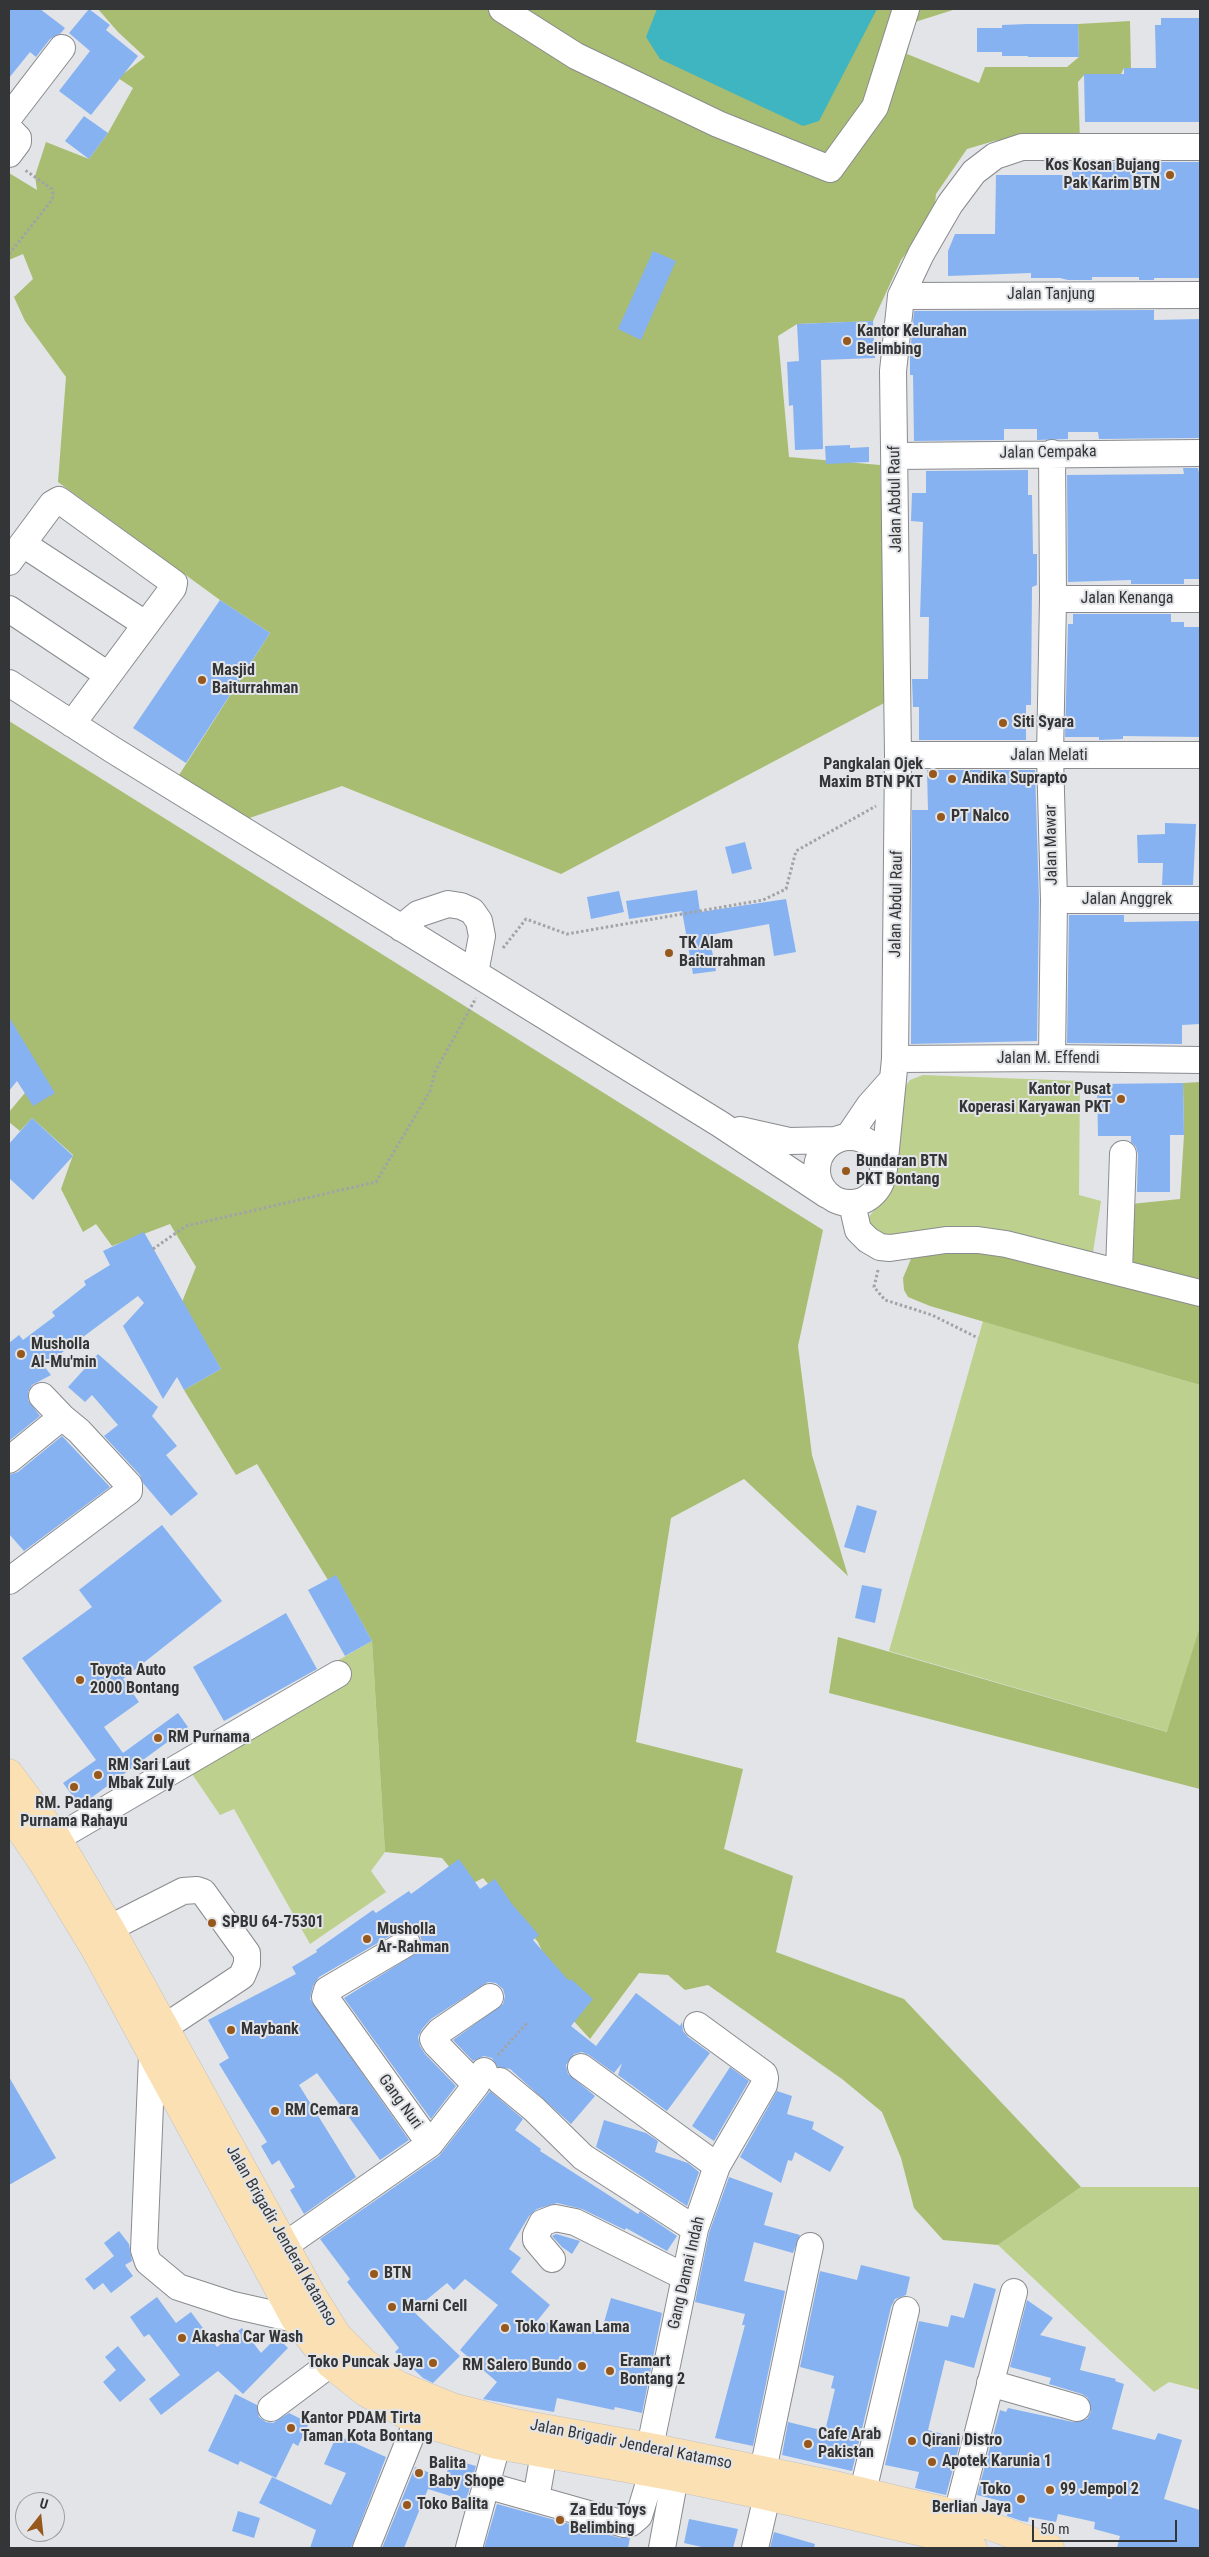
<!DOCTYPE html>
<html>
<head>
<meta charset="utf-8">
<style>
	body { margin:0 }
	#map { position:relative; width:1209px; height:2557px; overflow:hidden; background:#e2e4e7; font-family:"Roboto Condensed",sans-serif }
	canvas { display:block }
	.frame { position:absolute; inset:0; border:10px solid #343536; pointer-events:none }
	.north { position:absolute; left:15px; top:2492px; width:50px; height:50px; box-sizing:border-box; background:#e2e4e7; border:1px solid #9c9ea0; border-radius:50%; rotate:16deg; font-size:14px; font-weight:700; line-height:20px; text-align:center; color:#343536 }
	.north::after { content:''; display:block; margin:auto; width:18px; height:22px; background:#96581c; clip-path:polygon(50% 0,100% 100%,50% 72%,0 100%) }
	.scale { position:absolute; left:1032px; top:2520px; width:145px; height:22px; box-sizing:border-box; border:2px solid #343536; border-top:0; padding-left:6px; font-size:15px; line-height:18px; white-space:nowrap; color:#343536; -webkit-text-stroke:4px #e2e4e7; paint-order:stroke }
</style>
</head>
<body>
<div id="map">
<canvas width="1209" height="2557"></canvas>
<div class="frame"></div>
<div class="north">U</div>
<div class="scale">50 m</div>
</div>
<script>
const context = document.querySelector('canvas').getContext('2d');
context.lineJoin = 'round';
function fill(path, color) { context.fillStyle = color; context.fill(path, 'evenodd'); }
const toPath = rows => new Path2D(rows.map(r => 'M' + r).join(''));
function stroke(path, color, width, dash) { context.strokeStyle = color; context.lineWidth = width; context.lineCap = dash ? 'butt' : 'round'; context.setLineDash(dash || []); context.stroke(path); }
function write(font, color, halo, rows, align = 'center') {
  context.font = font + ' "Roboto Condensed",sans-serif'; context.lineWidth = 4; context.setLineDash([]); context.textBaseline = 'middle'; context.strokeStyle = halo; context.fillStyle = color; for (const [text, x, y, turn = 0] of rows) {
    context.save(); context.translate(x, y); context.rotate((+turn || 0) * Math.PI / 180); context.textAlign = isNaN(turn) ? turn : align; if (halo) context.strokeText(text, 0, 0); context.fillText(text, 0, 0); context.restore();
  }
}
const green = toPath([
	[923,1075,1080,1081,1079,1195,1101,1201,1091,1265,913,1245,858,1230,889,1192,901,1092,910,1080],
	[983,1321,1200,1385,1200,1626,1168,1732,889,1651],
	[372,1641,385,1852,371,1871,386,1892,310,1944,234,1809,220,1815,188,1768,346,1676,337,1661],
	[1081,2187,1200,2187,1200,2390,1169,2382,1154,2392,998,2245]
]);
const forest = toPath([
	[98,9,956,9,915,22,907,54,979,83,985,67,1067,67,1079,57,1078,24,1130,21,1131,68,1124,68,1121,74,1085,74,1078,82,1080,142,1018,138,994,141,967,149,936,194,934,216,901,260,873,321,797,324,778,336,789,457,880,465,888,701,561,874,342,786,238,822,172,786,270,633,220,600,58,482,66,377,25,321,14,297,33,279,23,254,9,260,9,173,37,190,35,176,46,142,89,159,108,133,133,88,118,78,145,57,118,32],
	[9,721,823,1230,798,1346,812,1455,848,1576,744,1479,671,1518,636,1742,743,1769,724,1849,793,1876,776,1952,904,1999,1081,2187,998,2245,943,2240,914,2208,901,2158,882,2112,842,2079,708,1985,685,1990,668,1975,639,1973,590,2039,571,2018,538,1942,483,1878,466,1887,442,1858,385,1852,372,1641,336,1576,328,1580,257,1464,236,1475,184,1390,221,1369,182,1302,196,1267,170,1224,112,1246,96,1224,83,1232,61,1189,73,1155,32,1118,20,1131,9,1122,9,1112,29,1088,9,1071],
	[1200,1082,1200,1283,1132,1264,1131,1204,1180,1199,1184,1135,1183,1083],
	[946,1240,1200,1293,1200,1385,930,1306,908,1297,904,1290,903,1278,916,1247],
	[1200,1626,1200,1789,829,1693,838,1637,1167,1732]
]);
const water = toPath([
	[657,9,877,9,819,121,803,126,660,59,646,37]
]);
const building = toPath([
	[9,9,40,9,65,28,61,33,50,39,36,57,30,52,9,78],
	[89,9,110,25,106,30,138,56,91,115,59,91,90,51,69,33],
	[1161,18,1200,18,1200,122,1085,122,1084,74,1124,74,1124,68,1156,68,1155,25,1161,25],
	[1027,24,1078,24,1079,57,1028,57,1028,56,1002,56,1002,52,977,52,977,28,1002,28,1002,25],
	[84,116,108,133,89,159,65,141],
	[1125,162,1200,162,1200,278,1154,278,1154,280,1139,280,1139,277,1092,277,1092,280,1068,280,1060,278,1031,278,1031,273,948,276,948,251,955,234,995,234,996,175,1072,175,1072,163],
	[653,251,676,261,641,340,618,329],
	[1154,310,1154,320,1200,319,1200,438,1099,439,1098,432,1068,432,1068,439,1037,440,1037,429,1004,429,1004,440,914,441,913,375,910,375,910,353,914,311],
	[873,321,875,358,821,360,823,449,795,450,793,405,789,406,787,362,799,361,797,324],
	[850,445,850,448,869,447,869,462,826,464,825,446],
	[1183,468,1198,468,1200,478,1200,579,1184,579,1184,584,1131,584,1131,580,1068,582,1067,475,1184,474],
	[1028,470,1028,495,1032,495,1033,554,1037,554,1037,585,1032,587,1031,705,1026,705,1026,740,919,740,919,707,913,707,912,679,928,679,929,617,920,617,923,522,911,521,912,493,926,493,926,471],
	[220,600,270,633,186,763,133,728],
	[1073,614,1171,614,1171,622,1184,622,1184,627,1200,627,1200,737,1123,736,1123,739,1099,740,1099,737,1065,737,1068,624,1073,624],
	[927,770,1035,770,1039,900,1037,1041,911,1044,912,810,928,810],
	[1165,823,1196,824,1193,885,1162,885,1163,863,1138,863,1137,835,1165,834],
	[745,842,752,869,732,874,725,847],
	[697,890,700,912,786,899,796,952,774,956,769,924,709,935,716,971,693,974,682,911,629,919,626,901],
	[619,891,624,912,591,919,587,897],
	[1069,915,1124,915,1124,922,1200,921,1200,1024,1182,1025,1182,1044,1067,1043],
	[9,1017,55,1093,33,1106,17,1081,9,1091],
	[1183,1083,1184,1135,1170,1135,1170,1192,1137,1192,1138,1154,1136,1147,1131,1142,1131,1136,1098,1136,1097,1084],
	[32,1118,73,1156,33,1200,9,1178,9,1144],
	[144,1232,221,1369,184,1390,177,1377,163,1399,123,1326,144,1303,138,1296,44,1366,51,1375,32,1385,28,1392,28,1400,40,1416,9,1441,9,1343,19,1335,23,1340,55,1316,52,1312,86,1285,84,1281,110,1265,103,1251],
	[98,1354,158,1407,152,1416,177,1446,166,1455,198,1494,171,1516,143,1483,140,1475,104,1436,118,1425,92,1395,85,1402,68,1387],
	[62,1436,110,1487,24,1551,9,1534,9,1475,18,1472],
	[857,1505,877,1511,865,1553,844,1547],
	[162,1525,222,1601,123,1679,139,1702,104,1727,123,1753,178,1713,188,1727,80,1806,63,1783,96,1760,22,1658,92,1607,79,1590],
	[336,1575,372,1641,345,1656,308,1590],
	[862,1585,882,1589,875,1623,855,1618],
	[286,1613,317,1669,224,1721,193,1667],
	[459,1859,480,1889,495,1879,512,1904,539,1935,533,1940,569,1981,571,1979,593,1999,571,2026,596,2046,636,1993,680,2026,682,2022,683,2031,688,2037,710,2053,667,2111,618,2075,622,2063,614,2073,589,2055,582,2052,574,2054,566,2065,568,2074,595,2096,571,2124,510,2069,498,2067,492,2058,484,2056,473,2061,453,2040,503,2004,505,1996,503,1989,496,1983,488,1982,431,2019,422,2029,418,2037,420,2046,425,2054,456,2086,431,2119,344,1998,420,1951,422,1942,420,1935,407,1928,400,1930,319,1977,313,1986,310,1999,409,2140,380,2160,317,2073,299,2085,356,2177,304,2214,290,2190,295,2187,279,2160,272,2165,261,2146,267,2142,219,2064,229,2058,208,2020,296,1974,292,1967,317,1952,316,1950,373,1910,376,1913,409,1891,411,1894],
	[730,2067,749,2081,714,2141,692,2126],
	[9,2077,56,2158,9,2185],
	[490,2091,523,2119,515,2130,541,2149,540,2151,638,2214,640,2211,677,2236,667,2251,626,2228,625,2230,582,2209,557,2203,537,2209,529,2216,509,2249,521,2258,511,2272,550,2305,537,2321,601,2333,611,2298,662,2313,642,2413,615,2407,614,2410,557,2398,554,2412,483,2399,497,2382,460,2350,498,2305,465,2279,454,2290,447,2283,413,2311,460,2356,433,2383,423,2378,395,2352,399,2348,347,2282,350,2279,320,2239,439,2156],
	[777,2091,792,2096,787,2114,814,2122,812,2129,844,2147,830,2172,795,2152,792,2161,788,2160,781,2183,740,2157],
	[604,2120,646,2133,658,2141,655,2152,688,2163,699,2172,687,2206,596,2147],
	[729,2177,773,2193,764,2225,800,2235,793,2253,754,2242,744,2281,785,2291,753,2446,715,2438,745,2325,742,2325,745,2314,695,2302,709,2233],
	[119,2231,129,2244,132,2261,125,2265,133,2276,111,2293,103,2283,94,2290,85,2279,114,2256,104,2243],
	[556,2234,580,2241,572,2254,562,2247,552,2236],
	[861,2265,910,2277,906,2295,895,2299,891,2307,852,2471,782,2455,788,2422,825,2431,835,2389,831,2388,834,2376,800,2367,820,2271,857,2280],
	[974,2283,996,2289,974,2368,945,2360,928,2430,961,2439,946,2495,915,2488,919,2472,885,2465,919,2321,948,2327,951,2315,964,2318],
	[157,2297,176,2323,191,2312,217,2347,242,2328,261,2353,277,2337,288,2348,243,2394,218,2371,161,2415,149,2399,180,2375,149,2334,144,2337,130,2317],
	[1027,2300,1053,2318,1040,2335,1086,2347,1080,2370,1116,2379,1115,2381,1124,2384,1112,2429,1155,2440,1158,2433,1182,2440,1164,2499,1200,2510,1200,2548,1117,2548,1120,2536,1094,2529,1095,2522,1058,2514,1056,2522,1029,2517,1028,2522,1022,2521,1007,2516,1009,2503,977,2495,1000,2410,1006,2412,1008,2408,1073,2422,1087,2419,1091,2412,1088,2398,1082,2394,1049,2384,1051,2378,1010,2367],
	[118,2346,146,2380,120,2402,103,2382,116,2370,105,2357],
	[235,2394,257,2405,259,2417,266,2422,273,2423,289,2413,309,2423,298,2446,293,2443,276,2478,240,2461,238,2465,208,2451],
	[337,2435,386,2457,351,2548,310,2548,316,2530,259,2503,272,2477,331,2505,346,2473,324,2464],
	[451,2459,476,2466,466,2501,428,2489,404,2548,382,2548,415,2467,445,2479],
	[497,2504,620,2538,630,2538,628,2548,484,2548],
	[238,2511,260,2518,254,2538,232,2531],
	[689,2519,738,2529,733,2548,706,2548,684,2543],
	[774,2532,815,2544,814,2548,770,2548]
]);
const path = toPath([
	[9,254,52,200,53,194,52,189,25,170],
	[503,948,526,919,567,934,763,900,786,889,796,851,876,806],
	[153,1249,186,1226,376,1182,430,1091,435,1072,476,998],
	[878,1270,874,1287,885,1300,932,1315,978,1338],
	[498,2055,528,2022]
]);
const minor = toPath([
	[502,9,576,56,718,124,830,169,875,107,906,9],
	[9,117,62,48],
	[9,129,18,138,18,142,9,154],
	[901,296,1200,295],
	[1052,453,1053,599,1050,756,1054,900,1052,1058],
	[895,456,1200,453],
	[23,544,145,624],
	[9,562,52,504,59,500,174,583,173,588,72,724],
	[1053,599,1200,599],
	[9,609,108,675],
	[9,683,113,750,720,1124,827,1195],
	[898,755,1200,755],
	[1054,900,1200,900],
	[401,928,418,914,448,904,461,906,472,911,479,921,482,936,475,973],
	[895,1059,1052,1058,1200,1060],
	[740,1130,789,1141,835,1140],
	'817 1170a33 33 0 1 1 66 0a33 33 0 1 1-66 0Z',
	[848,1137,869,1106,893,1079],
	[884,1169,895,1059,898,755,893,371,901,296,921,254,950,204,974,172,995,156,1022,147,1200,147],
	[852,1204,858,1230,868,1240,880,1247,890,1248,946,1240,978,1240,1006,1244,1200,1293],
	[1119,1272,1123,1154],
	[9,1460,62,1417,42,1396],
	[9,1581,129,1491,129,1485,79,1431,62,1417],
	[57,1838,338,1674],
	[110,1928,183,1891,197,1890,203,1892,247,1953,247,1964,242,1976,165,2027],
	[152,2056,144,2250,148,2262,178,2287,233,2305,295,2319],
	[581,2067,717,2166],
	[500,2081,534,2109,583,2157,695,2229],
	[476,2085,436,2044,433,2039,440,2031,490,1997],
	[430,2144,476,2085,484,2071],
	[284,2246,430,2144,325,1997,327,1990,407,1943],
	[552,2259,536,2240,536,2235,542,2223,555,2218,575,2222,685,2277],
	[990,2383,1077,2408],
	[271,2408,330,2364],
	[650,2447,695,2229,717,2166,764,2085,765,2078,764,2074,697,2025],
	[763,2470,810,2246],
	[486,2485,624,2524,631,2523,639,2516,652,2473],
	[863,2491,906,2310],
	[536,2499,544,2453],
	[957,2514,1014,2292],
	[366,2548,417,2421],
	[469,2548,497,2445],
	[662,2548,675,2477],
	[755,2548,767,2496]
]);
const major = toPath([
	[9,1773,57,1838,110,1928,312,2295,337,2335,365,2363,398,2385,452,2407,515,2423,650,2447,839,2486,957,2514,1050,2548],
	[9,1813,44,1865,96,1951,295,2319,330,2364,365,2392,417,2421,497,2445,675,2477,767,2496,944,2537,973,2548]
]);
const markers = [
	[1170,175,5,"#96581c"],
	[847,341,5,"#96581c"],
	[202,680,5,"#96581c"],
	[1003,723,5,"#96581c"],
	[933,774,5,"#96581c"],
	[952,779,5,"#96581c"],
	[941,817,5,"#96581c"],
	[669,953,5,"#96581c"],
	[1121,1099,5,"#96581c"],
	[846,1171,5,"#96581c"],
	[21,1354,5,"#96581c"],
	[80,1680,5,"#96581c"],
	[158,1738,5,"#96581c"],
	[98,1775,5,"#96581c"],
	[74,1787,5,"#96581c"],
	[212,1923,5,"#96581c"],
	[367,1939,5,"#96581c"],
	[231,2030,5,"#96581c"],
	[275,2111,5,"#96581c"],
	[374,2274,5,"#96581c"],
	[392,2307,5,"#96581c"],
	[505,2328,5,"#96581c"],
	[182,2338,5,"#96581c"],
	[433,2363,5,"#96581c"],
	[582,2366,5,"#96581c"],
	[610,2371,5,"#96581c"],
	[291,2428,5,"#96581c"],
	[912,2441,5,"#96581c"],
	[808,2444,5,"#96581c"],
	[932,2462,5,"#96581c"],
	[419,2473,5,"#96581c"],
	[1050,2490,5,"#96581c"],
	[1021,2499,5,"#96581c"],
	[407,2505,5,"#96581c"],
	[560,2520,5,"#96581c"]
];
const poiNames = [
	["Kos Kosan Bujang",1160,166,"right"],
	["Pak Karim BTN",1160,184,"right"],
	["Kantor Kelurahan",857,332],
	["Belimbing",857,350],
	["Masjid",212,671],
	["Baiturrahman",212,689],
	["Siti Syara",1013,723],
	["Pangkalan Ojek",923,765,"right"],
	["Maxim BTN PKT",923,783,"right"],
	["Andika Suprapto",962,779],
	["PT Nalco",951,817],
	["TK Alam",679,944],
	["Baiturrahman",679,962],
	["Kantor Pusat",1111,1090,"right"],
	["Koperasi Karyawan PKT",1111,1108,"right"],
	["Bundaran BTN",856,1162],
	["PKT Bontang",856,1180],
	["Musholla",31,1345],
	["Al-Mu'min",31,1363],
	["Toyota Auto",90,1671],
	["2000 Bontang",90,1689],
	["RM Purnama",168,1738],
	["RM Sari Laut",108,1766],
	["Mbak Zuly",108,1784],
	["RM. Padang",74,1804,"center"],
	["Purnama Rahayu",74,1822,"center"],
	["SPBU 64-75301",222,1923],
	["Musholla",377,1930],
	["Ar-Rahman",377,1948],
	["Maybank",241,2030],
	["RM Cemara",285,2111],
	["BTN",384,2274],
	["Marni Cell",402,2307],
	["Toko Kawan Lama",515,2328],
	["Akasha Car Wash",192,2338],
	["Eramart",620,2362],
	["Bontang 2",620,2380],
	["Toko Puncak Jaya",423,2363,"right"],
	["RM Salero Bundo",572,2366,"right"],
	["Kantor PDAM Tirta",301,2419],
	["Taman Kota Bontang",301,2437],
	["Cafe Arab",818,2435],
	["Pakistan",818,2453],
	["Qirani Distro",922,2441],
	["Apotek Karunia 1",942,2462],
	["Balita",429,2464],
	["Baby Shope",429,2482],
	["Toko",1011,2490,"right"],
	["Berlian Jaya",1011,2508,"right"],
	["99 Jempol 2",1060,2490],
	["Toko Balita",417,2505],
	["Za Edu Toys",570,2511],
	["Belimbing",570,2529]
];
const streetNames = [
	["Jalan Tanjung",1051,295],
	["Jalan Cempaka",1048,453,-1],
	["Jalan Abdul Rauf",896,499,-91],
	["Jalan Kenanga",1127,599],
	["Jalan Melati",1049,756],
	["Jalan Mawar",1052,845,-91],
	["Jalan Anggrek",1127,900],
	["Jalan Abdul Rauf",897,904,-89],
	["Jalan M. Effendi",1048,1059],
	["Gang Nuri",400,2102,54],
	["Jalan Brigadir Jenderal Katamso",281,2236,60],
	["Gang Damai Indah",687,2273,-77],
	["Jalan Brigadir Jenderal Katamso",631,2445,11]
];
fill(green, '#bdd08e');
fill(forest, '#a8bd71');
fill(water, '#3fb5c1');
fill(building, '#86b2f2');
stroke(minor, '#898b8e', 28);
stroke(major, '#c2c2c3', 29);
stroke(path, '#a2a3a6', 3, [2.5, 2.5]);
stroke(minor, '#fff', 26);
stroke(major, '#fbe0b4', 28);
for (const [x, y, r, color] of markers) { const dot = new Path2D(); dot.arc(x, y, r, 0, 2 * Math.PI); context.fillStyle = color; context.fill(dot); stroke(dot, '#e2e4e7', 2); }
write('bold 16px', '#343536', '#e2e4e7', poiNames, 'left');
write('16px', '#343536', '#e2e4e7', streetNames);
</script>
</body>
</html>
